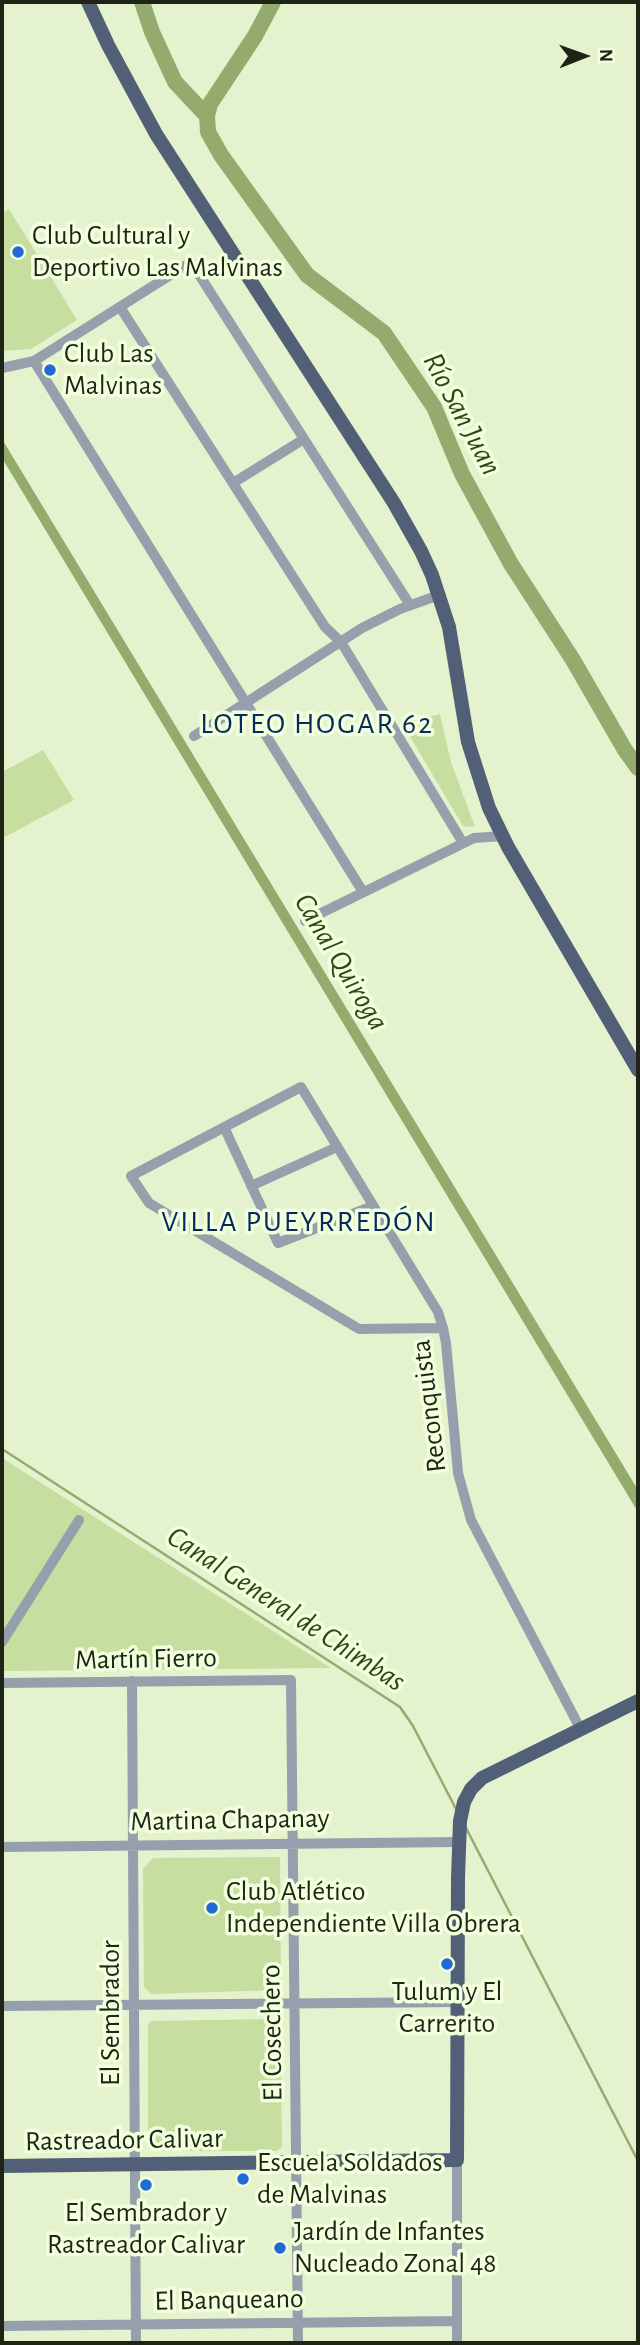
<!DOCTYPE html>
<html>
<head>
<meta charset="utf-8">
<style>
	body { margin:0 }
	#map { position:relative; width:640px; height:2345px; overflow:hidden; background:#e4f2ce; font-family:"Alegreya Sans",sans-serif }
	canvas { display:block }
	.frame { position:absolute; inset:0; border:4px solid #1f2417; pointer-events:none }
	.north { position:absolute; left:549px; top:21px; width:70px; height:70px; -webkit-text-stroke:5px #f1ffdc; paint-order:stroke; rotate:89deg; font-size:19px; font-weight:700; line-height:28px; text-align:center; color:#1f2417 }
	.north::after { content:''; display:block; margin:auto; width:24px; height:32px; background:#1f2417; clip-path:polygon(50% 0,100% 100%,50% 72%,0 100%) }
</style>
</head>
<body>
<div id="map">
<canvas width="640" height="2345"></canvas>
<div class="frame"></div>
<div class="north">N</div>
</div>
<script>
const context = document.querySelector('canvas').getContext('2d');
context.lineJoin = 'round';
function fill(path, color) { context.fillStyle = color; context.fill(path, 'evenodd'); }
const toPath = rows => new Path2D(rows.map(r => 'M' + r).join(''));
function stroke(path, color, width, dash) { context.strokeStyle = color; context.lineWidth = width; context.lineCap = dash ? 'butt' : 'round'; context.setLineDash(dash || []); context.stroke(path); }
function write(font, color, halo, rows, align = 'center') {
  context.font = font + ' "Alegreya Sans",sans-serif'; context.lineWidth = 7; context.setLineDash([]); context.textBaseline = 'middle'; context.strokeStyle = halo; context.fillStyle = color; for (const [text, x, y, turn = 0] of rows) {
    context.save(); context.translate(x, y); context.rotate((+turn || 0) * Math.PI / 180); context.textAlign = isNaN(turn) ? turn : align; if (halo) context.strokeText(text, 0, 0); context.fillText(text, 0, 0); context.restore();
  }
}
const green = toPath([
	[9,209,77,320,31,349,2,351,2,213],
	[440,714,451,762,475,827,463,826,402,723],
	[43,750,74,800,3,838,2,772],
	[2,1458,331,1668,2,1671],
	[280,1857,281,1984,276,1990,151,1994,144,1987,143,1869,153,1858],
	[275,2019,280,2023,282,2147,277,2151,161,2151,148,2137,148,2026,151,2021]
]);
const water = toPath([
	[2,439,638,1490,638,1512,2,458]
]);
const stream = toPath([
	[2,1449,400,1707,413,1726,456,1809],
	[466,1828,638,2161]
]);
const river = toPath([
	[142,2,152,32,175,82,207,116],
	[273,2,255,36,210,104,207,116,208,132,221,155,307,275,384,333,434,407,462,474,511,564,573,660,625,750,638,768]
]);
const minor = toPath([
	[120,307,325,627,341,642,463,843],
	[34,361,363,892],
	[2,368,34,361,191,262,410,605],
	[233,483,304,439],
	[194,736,362,628,400,609,439,595],
	[305,921,474,838,503,836],
	[224,1127,278,1243,373,1206],
	[251,1186,337,1147],
	[443,1328,359,1329,149,1203,131,1176,301,1087,438,1312,443,1328,446,1343,458,1473,471,1520,581,1730],
	[2,1642,79,1520],
	[132,1681,136,2343],
	[2,1683,291,1680,298,2343],
	[2,1847,459,1842],
	[2,2006,458,2002],
	[2,2326,457,2321],
	[457,2343,457,2160]
]);
const major = toPath([
	[88,2,108,45,156,134,394,503,421,551,432,575,449,627,468,742,489,808,508,847,638,1070],
	[2,2166,457,2160,458,1878,460,1821,464,1802,471,1789,482,1778,638,1701]
]);
const markers = [
	[18,252,7,"#216ad6"],
	[50,370,7,"#216ad6"],
	[212,1908,7,"#216ad6"],
	[447,1964,7,"#216ad6"],
	[243,2179,7,"#216ad6"],
	[146,2185,7,"#216ad6"],
	[280,2248,7,"#216ad6"]
];
const poiNames = [
	["Club Cultural y",32,236],
	["Deportivo Las Malvinas",32,268],
	["Club Las",64,354],
	["Malvinas",64,386],
	["Club Atlético",226,1892],
	["Independiente Villa Obrera",226,1924],
	["Tulum y El",447,1992,"center"],
	["Carrerito",447,2024,"center"],
	["Escuela Soldados",257,2163],
	["de Malvinas",257,2195],
	["El Sembrador y",146,2213,"center"],
	["Rastreador Calivar",146,2245,"center"],
	["Jardín de Infantes",294,2232],
	["Nucleado Zonal 48",294,2264]
];
const streetNames = [
	["Reconquista",429,1406,-97],
	["Martín Fierro",146,1659,-1],
	["Martina Chapanay",230,1820,-1],
	["El Sembrador",111,2013,-90],
	["El Cosechero",272,2033,-91],
	["Rastreador Calivar",124,2140,-1],
	["El Banqueano",229,2300,-1]
];
const waterNames = [
	["Río San Juan",462,414,62],
	["Canal Quiroga",341,962,59],
	["Canal General de Chimbas",286,1609,33]
];
const neighbourhoodNames = [
	["LOTEO HOGAR 62",317,724],
	["VILLA PUEYRREDÓN",299,1222]
];
fill(green, '#c6de9f');
fill(water, '#95ab6e');
stroke(stream, '#95ab6e', 2.5);
stroke(river, '#95ab6e', 16);
stroke(minor, '#969fac', 10);
stroke(major, '#516076', 14);
for (const [x, y, r, color] of markers) { const dot = new Path2D(); dot.arc(x, y, r, 0, 2 * Math.PI); context.fillStyle = color; context.fill(dot); stroke(dot, '#f1ffdc', 2.5); }
write('28px', '#1f2417', '#f1ffdc', poiNames, 'left');
write('28px', '#1f2417', '#f1ffdc', streetNames);
write('italic 30px', '#364416', '#f1ffdc', waterNames);
context.letterSpacing = '2px';
write('30px', '#072a5e', '#f1ffdc', neighbourhoodNames);
context.letterSpacing = '0px';
</script>
</body>
</html>
